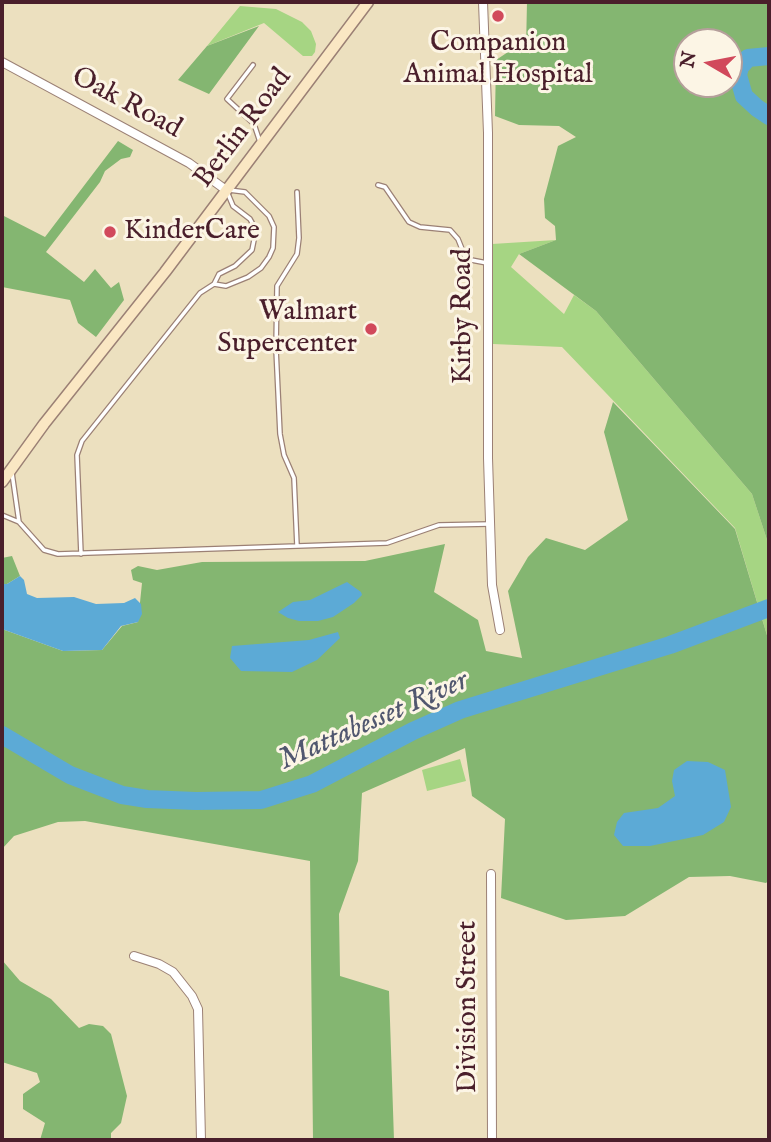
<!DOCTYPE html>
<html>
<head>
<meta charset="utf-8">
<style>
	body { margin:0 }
	#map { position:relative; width:771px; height:1142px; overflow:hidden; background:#ece0bf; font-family:"IM FELL English",serif }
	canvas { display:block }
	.frame { position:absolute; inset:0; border:4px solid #4a1f2b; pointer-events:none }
	.north { position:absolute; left:673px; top:28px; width:70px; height:70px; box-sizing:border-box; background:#fcf5e5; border:2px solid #b59f9b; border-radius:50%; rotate:280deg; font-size:19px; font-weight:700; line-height:28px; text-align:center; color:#4a1f2b }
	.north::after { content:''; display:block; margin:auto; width:24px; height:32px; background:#d1495b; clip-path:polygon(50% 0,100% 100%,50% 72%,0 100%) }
</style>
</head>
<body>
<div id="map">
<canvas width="771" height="1142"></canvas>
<div class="frame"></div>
<div class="north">N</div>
</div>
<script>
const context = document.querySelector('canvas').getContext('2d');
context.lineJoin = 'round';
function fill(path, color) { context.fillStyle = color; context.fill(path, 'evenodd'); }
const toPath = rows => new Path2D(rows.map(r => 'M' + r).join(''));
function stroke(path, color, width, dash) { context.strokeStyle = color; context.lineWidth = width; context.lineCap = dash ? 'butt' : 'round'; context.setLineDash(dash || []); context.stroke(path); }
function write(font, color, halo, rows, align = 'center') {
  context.font = font + ' "IM FELL English",serif'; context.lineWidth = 6; context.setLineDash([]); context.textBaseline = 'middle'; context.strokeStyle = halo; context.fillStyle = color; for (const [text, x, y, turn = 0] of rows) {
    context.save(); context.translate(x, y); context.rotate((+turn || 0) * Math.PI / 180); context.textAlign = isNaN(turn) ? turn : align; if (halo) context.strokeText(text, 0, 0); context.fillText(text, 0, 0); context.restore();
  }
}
const green = toPath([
	[240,6,276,9,302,22,311,31,316,44,315,52,312,56,303,56,264,23,207,46],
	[556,240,519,254,511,267,564,314,574,295,596,311,752,494,769,546,769,642,735,528,562,347,493,344,492,244],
	[460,759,466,781,427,791,422,770]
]);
const forest = toPath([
	[527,2,769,2,769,546,752,494,596,311,519,254,556,240,555,226,545,218,544,199,558,146,576,137,559,126,519,125,495,116,496,60,514,48,526,49],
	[729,42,729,84,687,84,687,42],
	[259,26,209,94,178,80,207,46],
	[118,141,133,150,130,157,121,159,105,171,100,182,46,252,84,282,95,269,111,288,119,282,124,300,96,337,78,323,70,300,2,287,2,215,45,237],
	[613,402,735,529,769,642,769,880,766,883,730,876,689,877,625,916,566,920,501,898,505,819,472,796,465,748,362,793,358,861,339,914,340,976,389,991,394,1140,313,1140,310,861,85,821,58,822,14,836,2,849,2,629,63,651,102,650,122,626,138,622,142,583,133,580,131,570,138,566,157,570,202,562,365,561,445,544,434,592,478,620,486,651,522,658,508,591,528,557,546,538,585,550,628,520,604,432],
	[12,556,20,576,7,584,2,584,2,558],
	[2,960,20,981,51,999,79,1028,89,1024,103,1026,111,1034,127,1096,121,1123,111,1133,111,1140,40,1140,45,1123,23,1109,23,1094,40,1082,37,1073,2,1062]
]);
const water = toPath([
	[20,576,24,580,27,594,37,598,74,597,96,604,124,603,135,598,141,604,142,614,138,622,121,626,102,650,63,651,2,629,2,584,7,584],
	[347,582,361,592,362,595,354,603,333,617,318,621,299,621,288,618,278,612,293,602,310,600],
	[338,632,340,638,317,660,292,672,241,671,230,658,232,646,309,640],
	[687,761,708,762,725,770,731,807,724,822,703,835,650,846,623,846,614,835,617,822,624,813,658,808,675,796,672,781,674,770]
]);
const river = toPath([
	[769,56,748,58,740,67,738,75,744,96,757,108,769,116],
	[2,735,70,775,122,795,147,799,196,801,261,800,312,784,413,731,460,710,670,645,769,608]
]);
const lane = toPath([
	[253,65,227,99,254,124,260,142],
	[378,185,385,187,409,222,420,227,450,230,458,239,466,259,487,263],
	[297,192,299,238,297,254,277,286,276,349,280,434,284,455,294,478,297,546],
	[214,284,226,286,248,277,261,268,269,257,273,248,274,227,269,216,245,192,229,190],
	[12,473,19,522],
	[2,515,19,522,44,550,58,554,387,543,439,525,490,524],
	[81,554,77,455,82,441,200,293,214,284,219,274,235,266,252,250,256,230,250,219,233,206,228,194]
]);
const street = toPath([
	[483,2,488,133,488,458,492,585,500,630],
	[2,62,189,163,226,190],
	[491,874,492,1140],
	[134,956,159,964,173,972,192,996,198,1009,201,1140]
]);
const secondary = toPath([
	[2,482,44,424,165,272,368,2]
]);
const markers = [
	[498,16,7,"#d1495b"],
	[110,232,7,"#d1495b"],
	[371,329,7,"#d1495b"]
];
const poiNames = [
	["Companion",498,44],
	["Animal Hospital",498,76],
	["KinderCare",124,232,"left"],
	["Walmart",357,313,"right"],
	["Supercenter",357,345,"right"]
];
const streetNames = [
	["Oak Road",126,104,28],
	["Berlin Road",244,129,-53],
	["Kirby Road",464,316,-90],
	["Division Street",469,1007,-90]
];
const waterNames = [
	["Mattabesset River",374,722,-24]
];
fill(green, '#a6d583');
fill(forest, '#84b671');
fill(water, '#5caad6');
stroke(river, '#5caad6', 18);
stroke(lane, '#9b8075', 6);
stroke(street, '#9b8075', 10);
stroke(secondary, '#9b8075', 13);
stroke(lane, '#fff', 3.5);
stroke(street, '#fff', 8);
stroke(secondary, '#fae7c3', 10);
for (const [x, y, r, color] of markers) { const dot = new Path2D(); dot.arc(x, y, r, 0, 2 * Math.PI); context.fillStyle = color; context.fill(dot); stroke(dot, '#fcf5e5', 2.5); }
write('28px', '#4a1f2b', '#fcf5e5', poiNames);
write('28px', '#4a1f2b', '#fcf5e5', streetNames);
write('italic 30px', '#51576f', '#fcf5e5', waterNames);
</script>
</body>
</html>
